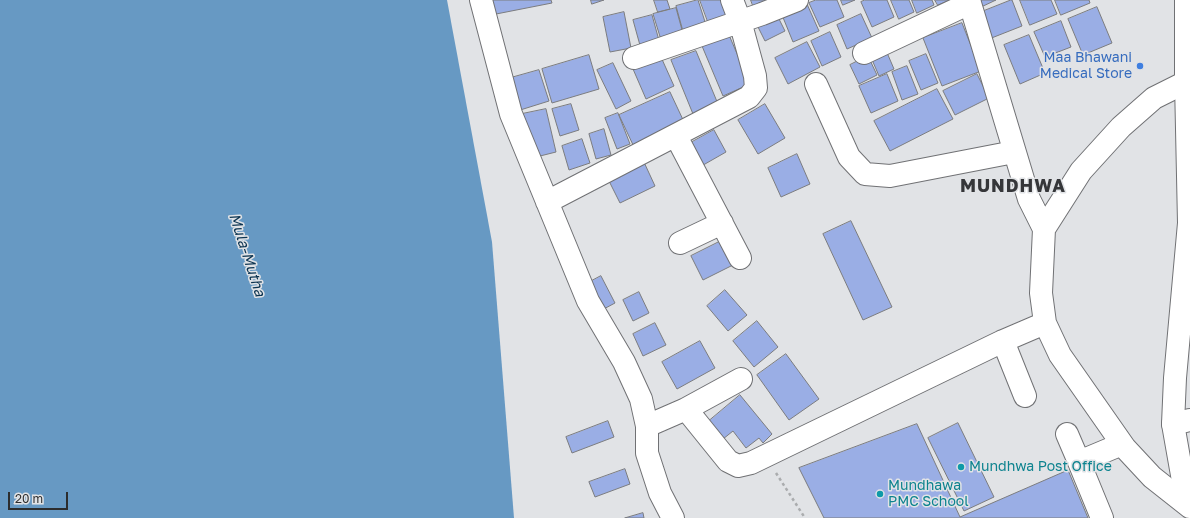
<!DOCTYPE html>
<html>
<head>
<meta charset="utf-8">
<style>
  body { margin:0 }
  #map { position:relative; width:1190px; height:518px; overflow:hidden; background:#e1e3e6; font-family:"Golos Text",sans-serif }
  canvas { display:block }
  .scale { position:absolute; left:8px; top:492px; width:60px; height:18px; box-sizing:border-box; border:2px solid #2c2d2e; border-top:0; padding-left:5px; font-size:12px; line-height:14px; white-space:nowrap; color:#2c2d2e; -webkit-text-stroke:3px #e1e3e6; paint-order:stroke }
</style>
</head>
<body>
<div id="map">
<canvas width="1190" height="518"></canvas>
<div class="scale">20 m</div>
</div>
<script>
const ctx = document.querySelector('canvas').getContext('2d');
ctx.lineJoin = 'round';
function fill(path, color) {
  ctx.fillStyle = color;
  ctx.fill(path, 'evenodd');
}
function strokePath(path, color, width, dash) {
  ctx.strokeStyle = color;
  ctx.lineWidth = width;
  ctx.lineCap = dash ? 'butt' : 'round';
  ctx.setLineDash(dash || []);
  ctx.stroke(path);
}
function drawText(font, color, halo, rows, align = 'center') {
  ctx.font = font + ' "Golos Text",sans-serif';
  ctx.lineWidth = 3;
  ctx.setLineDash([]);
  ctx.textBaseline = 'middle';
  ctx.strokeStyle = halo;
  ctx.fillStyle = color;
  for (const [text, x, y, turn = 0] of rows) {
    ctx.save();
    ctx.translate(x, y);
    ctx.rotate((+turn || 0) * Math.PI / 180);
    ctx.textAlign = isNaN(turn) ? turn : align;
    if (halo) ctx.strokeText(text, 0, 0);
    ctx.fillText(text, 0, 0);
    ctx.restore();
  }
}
fill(new Path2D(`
  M 0,0 L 447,0 L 492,242 L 514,518 L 0,518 Z`), '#6799c3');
const building = new Path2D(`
  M 483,0 L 551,0 L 552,3 L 486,16 Z
  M 591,0 L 604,0 L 592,4 Z
  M 654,0 L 667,0 L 670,9 L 658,12 Z
  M 698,0 L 707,28 L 684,35 L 676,6 Z
  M 700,0 L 729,0 L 736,17 L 710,27 Z
  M 751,0 L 780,0 L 755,11 Z
  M 816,0 L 837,0 L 844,17 L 820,27 L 809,3 Z
  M 841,0 L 855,0 L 843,5 Z
  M 865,0 L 887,0 L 894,17 L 872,27 L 861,2 Z
  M 891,0 L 909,0 L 914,12 L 899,19 Z
  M 912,0 L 932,0 L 934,5 L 917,13 Z
  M 935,0 L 950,0 L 938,5 Z
  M 975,0 L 996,0 L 979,8 Z
  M 1011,0 L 1012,0 L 1022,26 L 989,39 L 979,13 Z
  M 1020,0 L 1051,0 L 1057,14 L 1030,25 Z
  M 1055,0 L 1089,0 L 1090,3 L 1061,15 Z
  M 807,4 L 819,31 L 793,42 L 782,15 Z
  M 1097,7 L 1112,43 L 1083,55 L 1068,19 Z
  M 676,8 L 684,37 L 662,43 L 653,14 Z
  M 624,12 L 631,48 L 610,52 L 603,17 Z
  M 861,14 L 872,38 L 847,49 L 837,25 Z
  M 652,15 L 660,44 L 641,49 L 633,20 Z
  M 777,15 L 785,31 L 765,41 L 757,25 Z
  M 1061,21 L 1071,47 L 1045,57 L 1034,32 Z
  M 962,23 L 981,71 L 942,86 L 923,38 Z
  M 830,32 L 841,57 L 822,66 L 811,41 Z
  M 729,35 L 750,84 L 723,96 L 702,46 Z
  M 1029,35 L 1045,73 L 1020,84 L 1004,45 Z
  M 807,42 L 820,67 L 788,84 L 775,58 Z
  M 885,48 L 894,69 L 879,76 L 870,55 Z
  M 696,51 L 718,104 L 693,114 L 671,60 Z
  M 926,54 L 938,83 L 921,90 L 909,61 Z
  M 589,55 L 599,89 L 552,103 L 542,69 Z
  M 868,56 L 877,75 L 859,84 L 850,65 Z
  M 661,57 L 674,86 L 646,99 L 633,69 Z
  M 613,63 L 631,101 L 616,109 L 597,70 Z
  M 907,66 L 918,94 L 902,100 L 892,72 Z
  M 539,70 L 549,101 L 517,111 L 507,79 Z
  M 887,74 L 898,101 L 871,113 L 859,86 Z
  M 977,74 L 989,98 L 955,115 L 943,91 Z
  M 937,89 L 953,119 L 890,151 L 874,121 Z
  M 670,92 L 685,124 L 634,147 L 619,115 Z
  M 571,104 L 579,130 L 560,136 L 552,109 Z
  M 765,104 L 785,138 L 758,154 L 738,120 Z
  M 546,109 L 556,152 L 532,158 L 522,114 Z
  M 618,113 L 630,144 L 617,149 L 605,118 Z
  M 604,129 L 611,155 L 596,159 L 589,134 Z
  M 714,130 L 726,152 L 698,168 L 685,146 Z
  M 582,139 L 590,163 L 569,170 L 562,146 Z
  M 797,154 L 810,184 L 781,197 L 768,168 Z
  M 643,160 L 655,186 L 620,203 L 607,177 Z
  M 851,221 L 892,307 L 863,320 L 823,234 Z
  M 721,241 L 733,265 L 703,280 L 691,256 Z
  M 601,276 L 615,303 L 600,311 L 586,284 Z
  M 725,290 L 747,315 L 728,331 L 707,306 Z
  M 639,292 L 649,313 L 633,321 L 623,300 Z
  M 757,321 L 778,347 L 754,367 L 733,341 Z
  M 655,323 L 666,345 L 643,356 L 633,334 Z
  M 700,341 L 715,368 L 677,389 L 662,362 Z
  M 786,354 L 819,399 L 789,420 L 757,375 Z
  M 740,395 L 772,434 L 763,443 L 759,438 L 746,448 L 733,431 L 723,439 L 709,421 Z
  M 608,421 L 614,437 L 572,453 L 566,437 Z
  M 958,423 L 994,497 L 964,511 L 928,438 Z
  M 917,424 L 960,517 L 1068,470 L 1088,518 L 824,518 L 799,468 Z
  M 625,469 L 630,484 L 595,497 L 589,482 Z
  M 643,513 L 644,518 L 625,518 Z`);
fill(building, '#9aaee5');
strokePath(building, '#7b7c7f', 1);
const minor = new Path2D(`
  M 481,0 L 511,114 L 588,301 L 624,362 L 641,399 L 647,426 L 647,453 L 660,493 L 673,518
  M 969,0 L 1029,199 L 1044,229
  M 864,53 L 970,3
  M 634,58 L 762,14 L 797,0
  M 1190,81 L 1186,82 L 1154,98 L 1121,127 L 1081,171 L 1044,229 L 1041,293 L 1045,323 L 1060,355 L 1125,448 L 1152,477 L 1190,507
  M 816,84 L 849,157 L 865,174 L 890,176 L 1014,152
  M 676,136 L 740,258
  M 547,202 L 749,97 L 756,88 L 755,76 L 740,21 L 732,0
  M 680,243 L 722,223
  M 1003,341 L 1025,396
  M 741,379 L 686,409 L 728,461 L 738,466 L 751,463 L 1003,341 L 1045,323
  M 1173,424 L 1190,420
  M 647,426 L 686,409
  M 1067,434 L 1079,462
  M 1102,518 L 1079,462 L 1122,444`);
const major = new Path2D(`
  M 1186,0 L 1186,82 L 1189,223 L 1175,378 L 1173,424 L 1182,475 L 1190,501`);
strokePath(minor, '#707174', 24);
strokePath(major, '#707174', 24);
strokePath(new Path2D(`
  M 776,473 L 805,518`), '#aaacae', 2.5, [3, 3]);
strokePath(minor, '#fff', 22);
strokePath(major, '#fff', 22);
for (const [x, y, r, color] of [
  [1140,66,4,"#3f7fe0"],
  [961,467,4,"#0f9aa8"],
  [880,494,4,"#0f9aa8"]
]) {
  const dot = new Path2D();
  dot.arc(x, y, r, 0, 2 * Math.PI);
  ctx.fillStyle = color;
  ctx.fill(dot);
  strokePath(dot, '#e1e3e6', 1.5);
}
drawText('14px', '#366cbe', '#e1e3e6', [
  ["Maa Bhawani",1132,58],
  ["Medical Store",1132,74]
], 'right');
drawText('14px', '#0d838f', '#e1e3e6', [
  ["Mundhwa Post Office",969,467],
  ["Mundhawa",888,486],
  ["PMC School",888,502]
], 'left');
drawText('italic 15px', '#0c3451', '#e1e3e6', [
  ["Mula-Mutha",247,255,72]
]);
ctx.letterSpacing = '1px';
drawText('bold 18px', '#353639', '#e1e3e6', [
  ["MUNDHWA",1013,186]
]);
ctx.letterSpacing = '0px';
</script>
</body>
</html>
